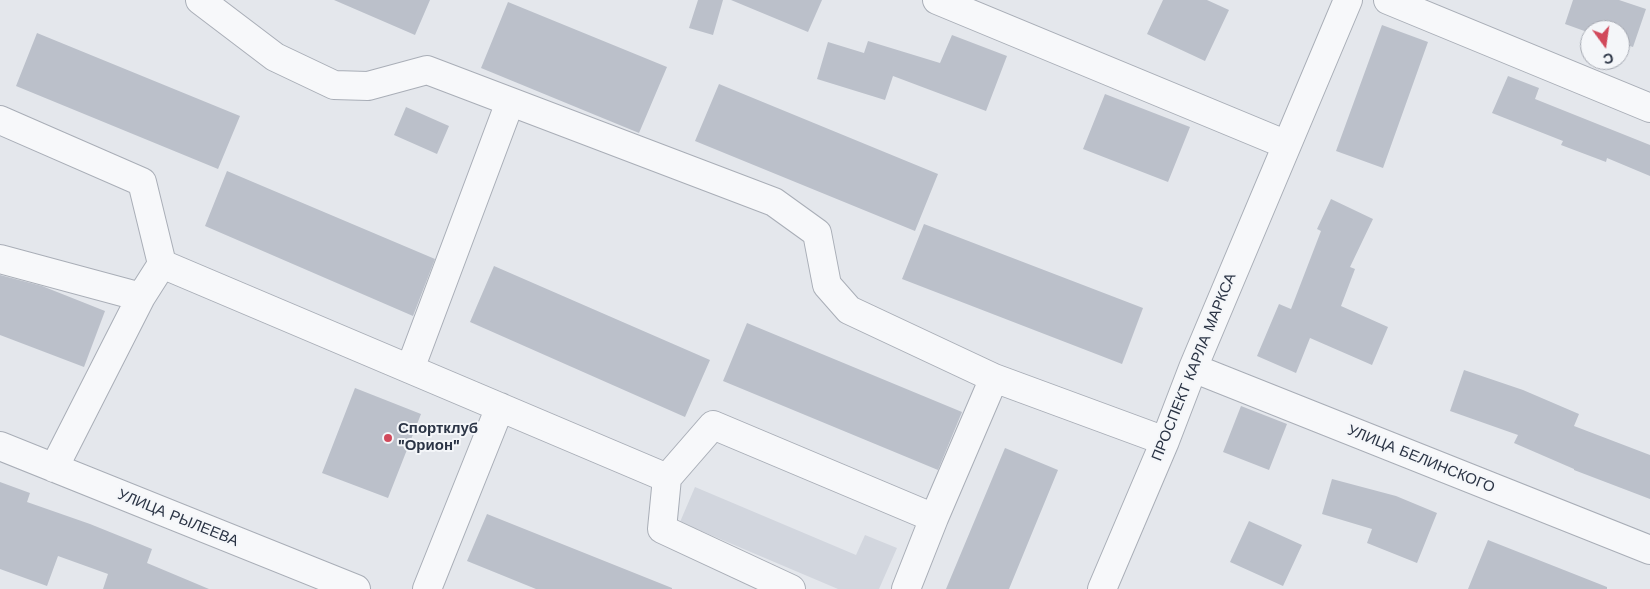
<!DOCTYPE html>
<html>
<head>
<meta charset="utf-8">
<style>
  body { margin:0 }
  #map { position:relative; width:1650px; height:589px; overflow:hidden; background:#e4e7ec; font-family:"Work Sans",sans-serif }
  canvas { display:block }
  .north { position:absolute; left:1580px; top:20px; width:50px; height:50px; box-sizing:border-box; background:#f4f6f9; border:1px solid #a4a8b1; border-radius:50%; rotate:166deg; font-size:14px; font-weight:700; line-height:20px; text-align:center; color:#2b3445 }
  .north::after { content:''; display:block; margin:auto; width:18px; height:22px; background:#d1495b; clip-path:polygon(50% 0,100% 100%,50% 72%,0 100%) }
</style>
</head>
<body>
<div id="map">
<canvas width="1650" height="589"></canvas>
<div class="north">С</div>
</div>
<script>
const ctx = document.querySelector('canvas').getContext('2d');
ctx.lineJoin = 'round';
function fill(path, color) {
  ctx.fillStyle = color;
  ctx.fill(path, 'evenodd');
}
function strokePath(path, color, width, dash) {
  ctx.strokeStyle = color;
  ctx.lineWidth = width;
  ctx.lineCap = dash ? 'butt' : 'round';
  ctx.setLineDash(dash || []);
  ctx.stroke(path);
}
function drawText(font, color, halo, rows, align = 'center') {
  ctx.font = font + ' "Work Sans",sans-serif';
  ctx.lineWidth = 4;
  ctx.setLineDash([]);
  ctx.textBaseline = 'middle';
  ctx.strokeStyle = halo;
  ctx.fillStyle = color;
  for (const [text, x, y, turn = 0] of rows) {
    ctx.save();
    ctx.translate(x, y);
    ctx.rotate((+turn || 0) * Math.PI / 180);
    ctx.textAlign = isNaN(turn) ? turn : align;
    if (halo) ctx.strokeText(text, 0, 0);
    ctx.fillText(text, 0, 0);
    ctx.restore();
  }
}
fill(new Path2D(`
  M 695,487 L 856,555 L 865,535 L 897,548 L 879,589 L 838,589 L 680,522 Z`), '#d2d6de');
fill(new Path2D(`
  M 334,0 L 430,0 L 415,35 Z
  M 698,0 L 723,0 L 713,35 L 689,28 Z
  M 731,0 L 822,0 L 808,32 Z
  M 1163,0 L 1207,0 L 1229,10 L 1205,61 L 1147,34 Z
  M 1573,0 L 1619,0 L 1646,9 L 1633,47 L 1620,43 L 1620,30 L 1590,30 L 1590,33 L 1565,24 Z
  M 508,2 L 667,67 L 639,133 L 481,68 Z
  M 1382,25 L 1428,42 L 1383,168 L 1336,151 Z
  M 37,33 L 240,116 L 218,169 L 16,86 Z
  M 952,35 L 1007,56 L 986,111 L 893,76 L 885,100 L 817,79 L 828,42 L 864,53 L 868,41 L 940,63 Z
  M 1508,76 L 1539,88 L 1535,99 L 1650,145 L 1650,176 L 1607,158 L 1606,162 L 1561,145 L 1563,141 L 1492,113 Z
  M 719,84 L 938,174 L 915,231 L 695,141 Z
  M 1105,94 L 1190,127 L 1168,182 L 1083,149 Z
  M 406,107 L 449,126 L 437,154 L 394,135 Z
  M 227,171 L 435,259 L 413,316 L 205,226 Z
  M 1331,199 L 1373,219 L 1350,267 L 1355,269 L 1341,306 L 1388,327 L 1372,365 L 1310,338 L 1296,373 L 1257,356 L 1279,304 L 1291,309 L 1321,231 L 1317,229 Z
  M 924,224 L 1143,308 L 1122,364 L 902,279 Z
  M 494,266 L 710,360 L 685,417 L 470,322 Z
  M 0,275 L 42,286 L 105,311 L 84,367 L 0,335 Z
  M 747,323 L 962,412 L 938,470 L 723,381 Z
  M 1464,370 L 1523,390 L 1579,414 L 1574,426 L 1650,455 L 1650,499 L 1574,470 L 1574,469 L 1514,443 L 1518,435 L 1450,411 Z
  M 355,388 L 421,414 L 388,498 L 322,473 Z
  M 1241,406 L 1287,424 L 1269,470 L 1223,452 Z
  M 1005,448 L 1058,470 L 1009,589 L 946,589 Z
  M 1332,479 L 1396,496 L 1437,513 L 1417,563 L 1367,543 L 1372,529 L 1322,514 Z
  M 0,482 L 30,493 L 27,502 L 90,524 L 152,549 L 147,563 L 209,589 L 103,589 L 108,574 L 58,556 L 47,586 L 0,569 Z
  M 487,514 L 672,588 L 672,589 L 536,589 L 467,561 Z
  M 1249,521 L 1302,545 L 1283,586 L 1230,562 Z
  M 1488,540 L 1607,587 L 1607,589 L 1468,589 Z`), '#bbc0ca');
const minor = new Path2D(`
  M 200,0 L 275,57 L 334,85 L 368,86 L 427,70 L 774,202 L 817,233 L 827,285 L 849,310 L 994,378 L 1165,441
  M 937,0 L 1287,145
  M 1388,0 L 1650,108
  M 0,120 L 142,182 L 162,264 L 141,297 L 0,259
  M 162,264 L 667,478 L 713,425 L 934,518
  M 1193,368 L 1650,550
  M 410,369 L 510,102
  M 0,446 L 356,589
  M 54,468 L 141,297
  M 667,478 L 662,529 L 791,589
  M 427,589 L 500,407
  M 906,589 L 934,518 L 994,378
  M 1102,589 L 1165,441 L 1193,368 L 1348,0`);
strokePath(minor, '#a9aeb7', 30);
strokePath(minor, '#f7f8fa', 28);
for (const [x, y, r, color] of [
  [388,438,5,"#d1495b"]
]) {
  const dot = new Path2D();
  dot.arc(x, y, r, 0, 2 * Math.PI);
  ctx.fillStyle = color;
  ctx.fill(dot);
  strokePath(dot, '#f4f6f9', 2);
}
drawText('15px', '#2b3445', '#f4f6f9', [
  ["ПРОСПЕКТ КАРЛА МАРКСА",1194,367,-68],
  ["УЛИЦА БЕЛИНСКОГО",1421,459,22],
  ["УЛИЦА РЫЛЕЕВА",178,518,22]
]);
drawText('bold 15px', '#2b3445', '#f4f6f9', [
  ["Спортклуб",398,429],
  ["\"Орион\"",398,446]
], 'left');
</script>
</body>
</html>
